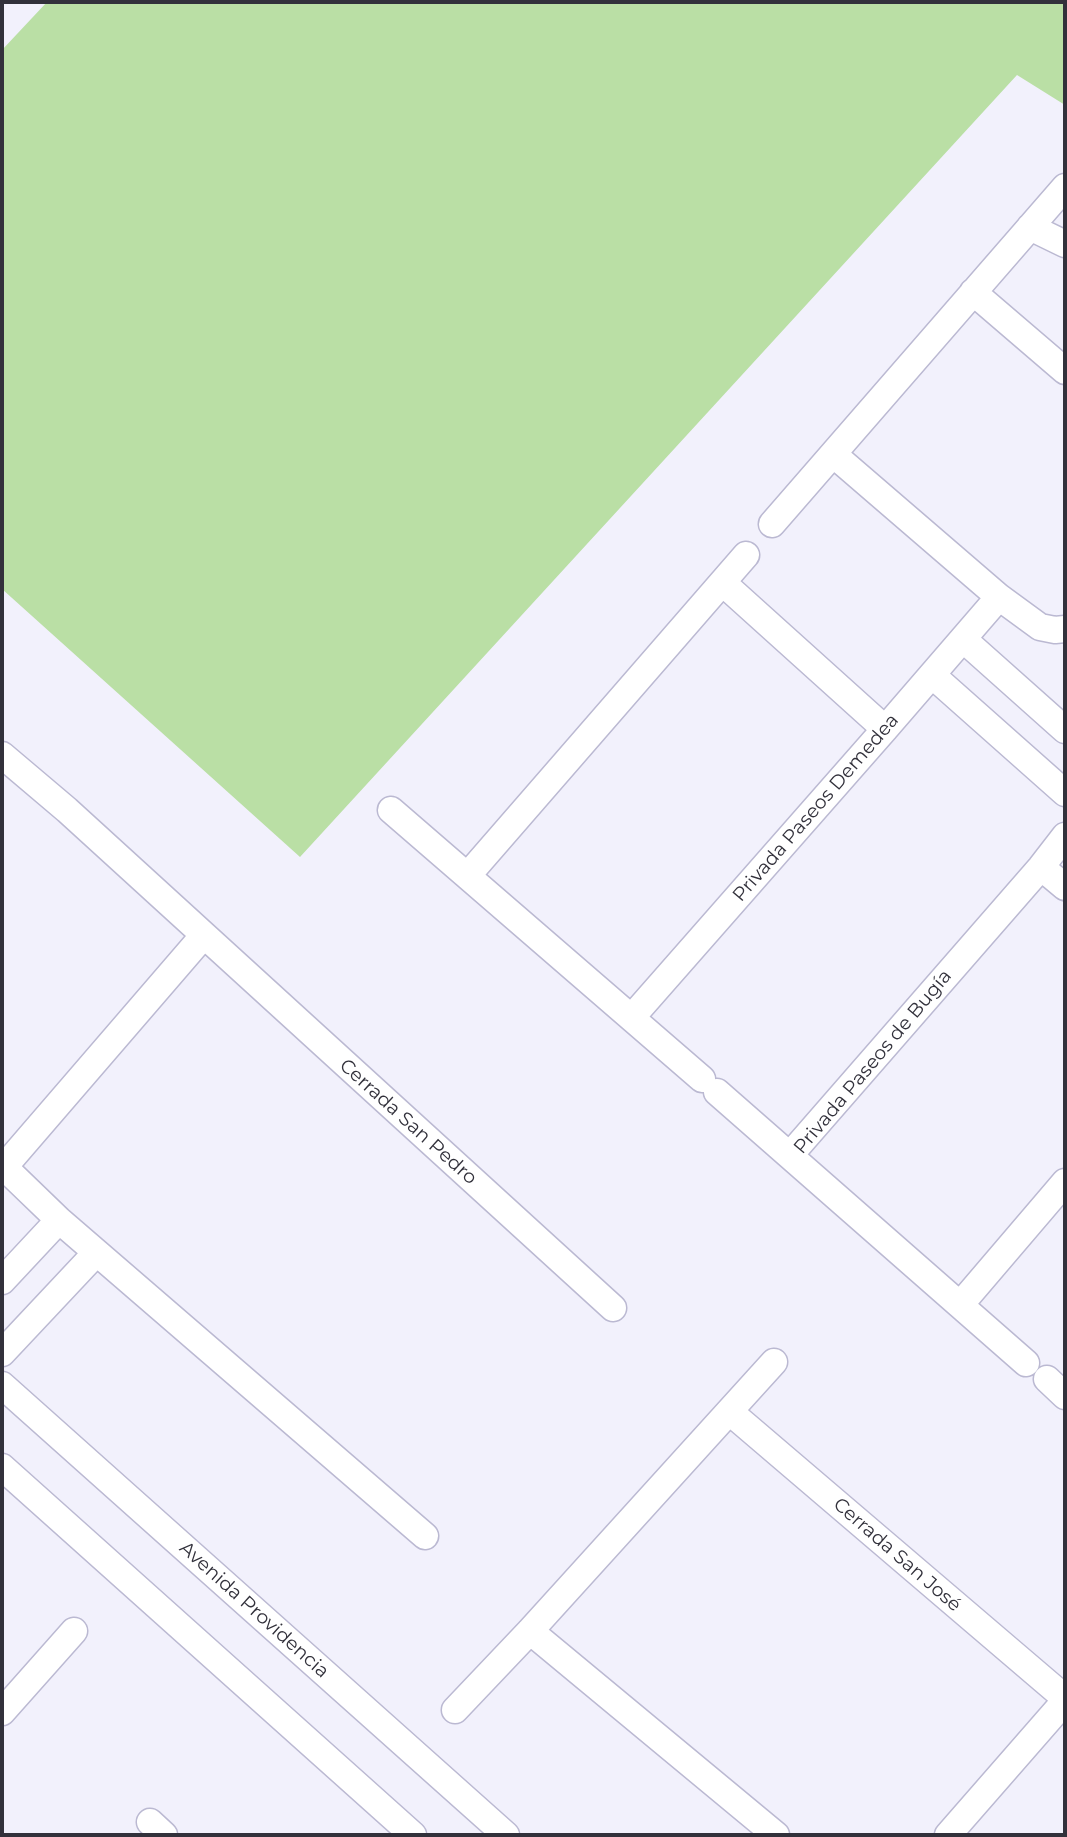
<!DOCTYPE html>
<html>
<head>
<meta charset="utf-8">
<style>
  body { margin:0 }
  #map { position:relative; width:1067px; height:1837px; overflow:hidden; background:#f2f1fc; font-family:Montserrat,sans-serif }
  canvas { display:block }
  .frame { position:absolute; inset:0; border:4px solid #32313b; pointer-events:none }
</style>
</head>
<body>
<div id="map">
<canvas width="1067" height="1837"></canvas>
<div class="frame"></div>
</div>
<script>
const ctx = document.querySelector('canvas').getContext('2d');
ctx.lineJoin = 'round';
function fill(path, color) {
  ctx.fillStyle = color;
  ctx.fill(path, 'evenodd');
}
function strokePath(path, color, width, dash) {
  ctx.strokeStyle = color;
  ctx.lineWidth = width;
  ctx.lineCap = dash ? 'butt' : 'round';
  ctx.setLineDash(dash || []);
  ctx.stroke(path);
}
function drawText(font, color, halo, rows, align = 'center') {
  ctx.font = font + ' Montserrat,sans-serif';
  ctx.lineWidth = 5;
  ctx.setLineDash([]);
  ctx.textBaseline = 'middle';
  ctx.strokeStyle = halo;
  ctx.fillStyle = color;
  for (const [text, x, y, turn = 0] of rows) {
    ctx.save();
    ctx.translate(x, y);
    ctx.rotate((+turn || 0) * Math.PI / 180);
    ctx.textAlign = isNaN(turn) ? turn : align;
    if (halo) ctx.strokeText(text, 0, 0);
    ctx.fillText(text, 0, 0);
    ctx.restore();
  }
}
fill(new Path2D(`
  M 47,2 L 1065,2 L 1065,105 L 1017,75 L 300,857 L 2,589 L 2,50 Z`), '#badfa5');
const street = new Path2D(`
  M 1030,227 L 1065,244
  M 973,292 L 1065,371
  M 833,454 L 999,597 L 1040,627 L 1055,630 L 1065,629
  M 772,524 L 1065,187
  M 723,583 L 885,729
  M 963,639 L 1065,730
  M 932,675 L 1065,793
  M 2,755 L 67,810 L 613,1308
  M 391,810 L 702,1079
  M 1041,867 L 1065,887
  M 468,875 L 746,555
  M 632,1017 L 885,729 L 999,597
  M 717,1092 L 1026,1363
  M 790,1155 L 1041,867 L 1065,836
  M 2,1165 L 59,1220 L 425,1536
  M 4,1167 L 204,935
  M 2,1281 L 59,1220
  M 960,1305 L 1065,1182
  M 2,1353 L 96,1253
  M 1047,1379 L 1065,1396
  M 2,1385 L 506,1835
  M 730,1412 L 1065,1698
  M 2,1467 L 413,1835
  M 530,1631 L 776,1835
  M 455,1710 L 530,1631 L 774,1362
  M 2,1712 L 74,1631
  M 150,1822 L 164,1835
  M 948,1835 L 1065,1701`);
strokePath(street, '#bbb9d2', 29);
strokePath(street, '#fff', 26);
drawText('19px', '#32313b', '#fff', [
  ["Privada Paseos Demedea",816,808,-49],
  ["Privada Paseos de Bugía",873,1062,-50],
  ["Cerrada San Pedro",408,1122,42],
  ["Cerrada San José",897,1555,41],
  ["Avenida Providencia",254,1610,42]
]);
</script>
</body>
</html>
